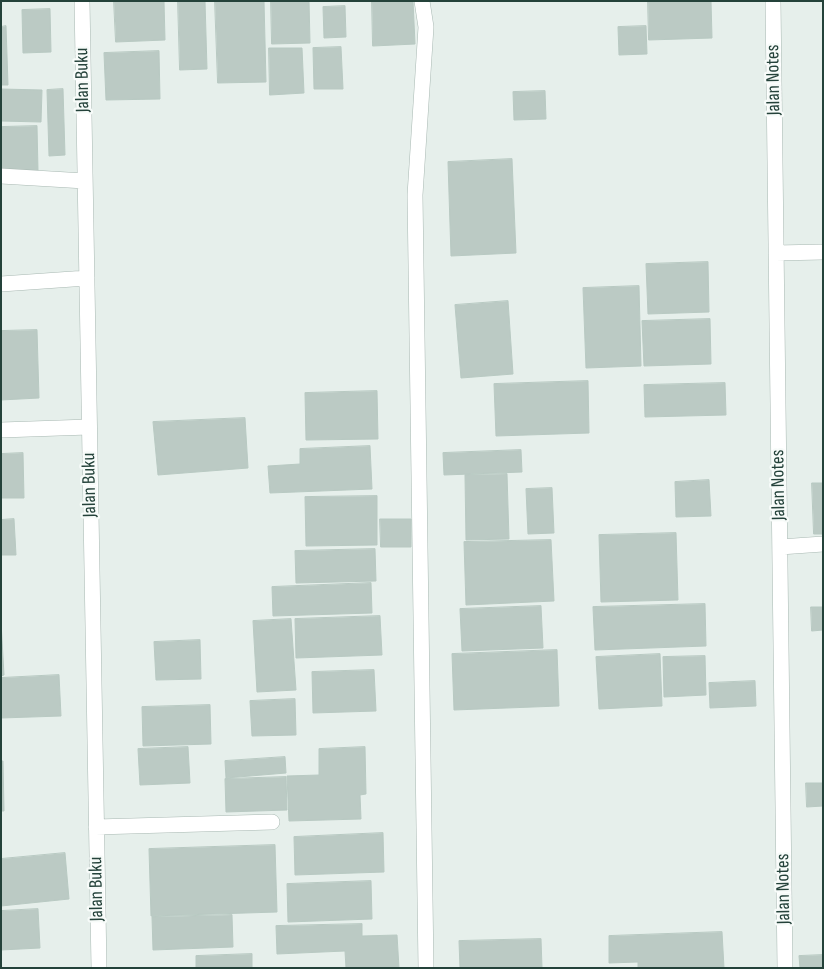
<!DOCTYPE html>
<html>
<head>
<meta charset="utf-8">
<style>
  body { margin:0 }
  #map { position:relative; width:824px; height:969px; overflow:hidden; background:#e6efeb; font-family:"Sofia Sans Condensed",sans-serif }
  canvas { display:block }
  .frame { position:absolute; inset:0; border:2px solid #24423a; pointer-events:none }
</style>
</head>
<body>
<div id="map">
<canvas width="824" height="969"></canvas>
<div class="frame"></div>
</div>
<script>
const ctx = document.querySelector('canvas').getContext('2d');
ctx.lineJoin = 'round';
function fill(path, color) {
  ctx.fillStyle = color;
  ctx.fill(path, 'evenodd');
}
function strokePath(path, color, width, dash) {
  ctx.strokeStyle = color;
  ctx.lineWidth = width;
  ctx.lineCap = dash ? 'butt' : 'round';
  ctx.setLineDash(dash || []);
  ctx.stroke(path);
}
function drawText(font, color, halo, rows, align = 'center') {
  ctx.font = font + ' "Sofia Sans Condensed",sans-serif';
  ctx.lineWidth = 4.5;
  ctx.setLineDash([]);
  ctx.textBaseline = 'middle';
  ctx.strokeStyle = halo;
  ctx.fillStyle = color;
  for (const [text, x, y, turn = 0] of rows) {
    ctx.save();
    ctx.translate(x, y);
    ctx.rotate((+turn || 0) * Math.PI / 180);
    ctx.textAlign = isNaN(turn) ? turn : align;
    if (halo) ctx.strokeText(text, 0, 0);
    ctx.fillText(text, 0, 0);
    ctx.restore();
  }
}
const building = new Path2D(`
  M 114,1 L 164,1 L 165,40 L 116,42 Z
  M 178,1 L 205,1 L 207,69 L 180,70 Z
  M 215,1 L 264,1 L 266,82 L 218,83 Z
  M 271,1 L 309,1 L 310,43 L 272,44 Z
  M 372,1 L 413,1 L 415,44 L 373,46 Z
  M 648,1 L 711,1 L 712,38 L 649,40 Z
  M 345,6 L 346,37 L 324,38 L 323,7 Z
  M 50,9 L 51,52 L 23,53 L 22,10 Z
  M 6,26 L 8,85 L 1,85 L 1,27 Z
  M 646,26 L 647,54 L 619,55 L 618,27 Z
  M 341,47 L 343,89 L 314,89 L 313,48 Z
  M 269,48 L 302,48 L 304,93 L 270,95 Z
  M 159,51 L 160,99 L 106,100 L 104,53 Z
  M 1,89 L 42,90 L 41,122 L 1,121 Z
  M 63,89 L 65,155 L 49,156 L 47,90 Z
  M 545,91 L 546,119 L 514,120 L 513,92 Z
  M 37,126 L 38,171 L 1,172 L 1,127 Z
  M 512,159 L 516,253 L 451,256 L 448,162 Z
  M 708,262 L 709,312 L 648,314 L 646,264 Z
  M 639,286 L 641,366 L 586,368 L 583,288 Z
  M 508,301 L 513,374 L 461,378 L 455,305 Z
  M 710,319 L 711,364 L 644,366 L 642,321 Z
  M 37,330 L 39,398 L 1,400 L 1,331 Z
  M 588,381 L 589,433 L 496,436 L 494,384 Z
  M 725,383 L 726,415 L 645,417 L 644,385 Z
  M 377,391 L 378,439 L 306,440 L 305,393 Z
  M 245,418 L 248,468 L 158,475 L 153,422 Z
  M 370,446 L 372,489 L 270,493 L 268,466 L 300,464 L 300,449 Z
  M 521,450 L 522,472 L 444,475 L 443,453 Z
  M 23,453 L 24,498 L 1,498 L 1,454 Z
  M 507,474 L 509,539 L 466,540 L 465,475 Z
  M 709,480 L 711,516 L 676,517 L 675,482 Z
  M 812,483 L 823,483 L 823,534 L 814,534 Z
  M 552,488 L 554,533 L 528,534 L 526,489 Z
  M 377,496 L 377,545 L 306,546 L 305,497 Z
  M 14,519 L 16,555 L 1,555 L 1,520 Z
  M 380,519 L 411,519 L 411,547 L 381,547 Z
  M 676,533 L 678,600 L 601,602 L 599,535 Z
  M 551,540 L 554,601 L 466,605 L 464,542 Z
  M 375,549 L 376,581 L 296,583 L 295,551 Z
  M 371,583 L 372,613 L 273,616 L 272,587 Z
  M 705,604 L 706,646 L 595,650 L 593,607 Z
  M 541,606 L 543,648 L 462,651 L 460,609 Z
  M 811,607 L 823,607 L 823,630 L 812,631 Z
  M 380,616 L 382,655 L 296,658 L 295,619 Z
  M 291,619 L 296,690 L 257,692 L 253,621 Z
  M 1,622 L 4,675 L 1,676 Z
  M 200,640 L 201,679 L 156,680 L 154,642 Z
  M 557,650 L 559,706 L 454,710 L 452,654 Z
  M 660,654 L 662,706 L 599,709 L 596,657 Z
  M 705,656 L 706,695 L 664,697 L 663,657 Z
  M 374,670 L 376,711 L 313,713 L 312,672 Z
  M 59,675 L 61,716 L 1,718 L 1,678 Z
  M 755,681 L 756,706 L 710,708 L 709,683 Z
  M 295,699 L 296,735 L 252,736 L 250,701 Z
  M 210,705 L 211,744 L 143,746 L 142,707 Z
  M 188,747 L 190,783 L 140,785 L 138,749 Z
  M 365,747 L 366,794 L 360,795 L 361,819 L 289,821 L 287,776 L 319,775 L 319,749 Z
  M 285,757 L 286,773 L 226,778 L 225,761 Z
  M 1,761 L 3,761 L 4,811 L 1,811 Z
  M 286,777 L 287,810 L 226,812 L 225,779 Z
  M 806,783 L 823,783 L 823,806 L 807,807 Z
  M 383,833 L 384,872 L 295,875 L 294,837 Z
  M 275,845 L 277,912 L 151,916 L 149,849 Z
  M 65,853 L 69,899 L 1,906 L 1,859 Z
  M 371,881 L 372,919 L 288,922 L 287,884 Z
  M 38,909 L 40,948 L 1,950 L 1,911 Z
  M 232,915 L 233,947 L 153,950 L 152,917 Z
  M 362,924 L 362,936 L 397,935 L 399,968 L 346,968 L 345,951 L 277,954 L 276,926 Z
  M 722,932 L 724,968 L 638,968 L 638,962 L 609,963 L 609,936 Z
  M 541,939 L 542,968 L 460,968 L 459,941 Z
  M 252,954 L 252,968 L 196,968 L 196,956 Z
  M 823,955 L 823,968 L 800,968 L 799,956 Z`);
fill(building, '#bbcac4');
strokePath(building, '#b8c9c2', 1);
const lane = new Path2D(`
  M 1,430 L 89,427`);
const street = new Path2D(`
  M 82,1 L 99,968
  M 422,1 L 426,27 L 415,195 L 426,968
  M 773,1 L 785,968
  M 1,176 L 85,181
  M 776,253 L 823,252
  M 1,284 L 87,278
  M 780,547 L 823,544
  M 96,827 L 272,822`);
strokePath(lane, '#a8b8b2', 16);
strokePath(street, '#a8b8b2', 16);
strokePath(lane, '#fff', 15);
strokePath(street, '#fff', 15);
drawText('19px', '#24423a', '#f7fbf9', [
  ["Jalan Buku",83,80,-91],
  ["Jalan Notes",774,80,-91],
  ["Jalan Buku",90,485,-91],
  ["Jalan Notes",779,485,-91],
  ["Jalan Buku",97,889,-91],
  ["Jalan Notes",784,889,-91]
]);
</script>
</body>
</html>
